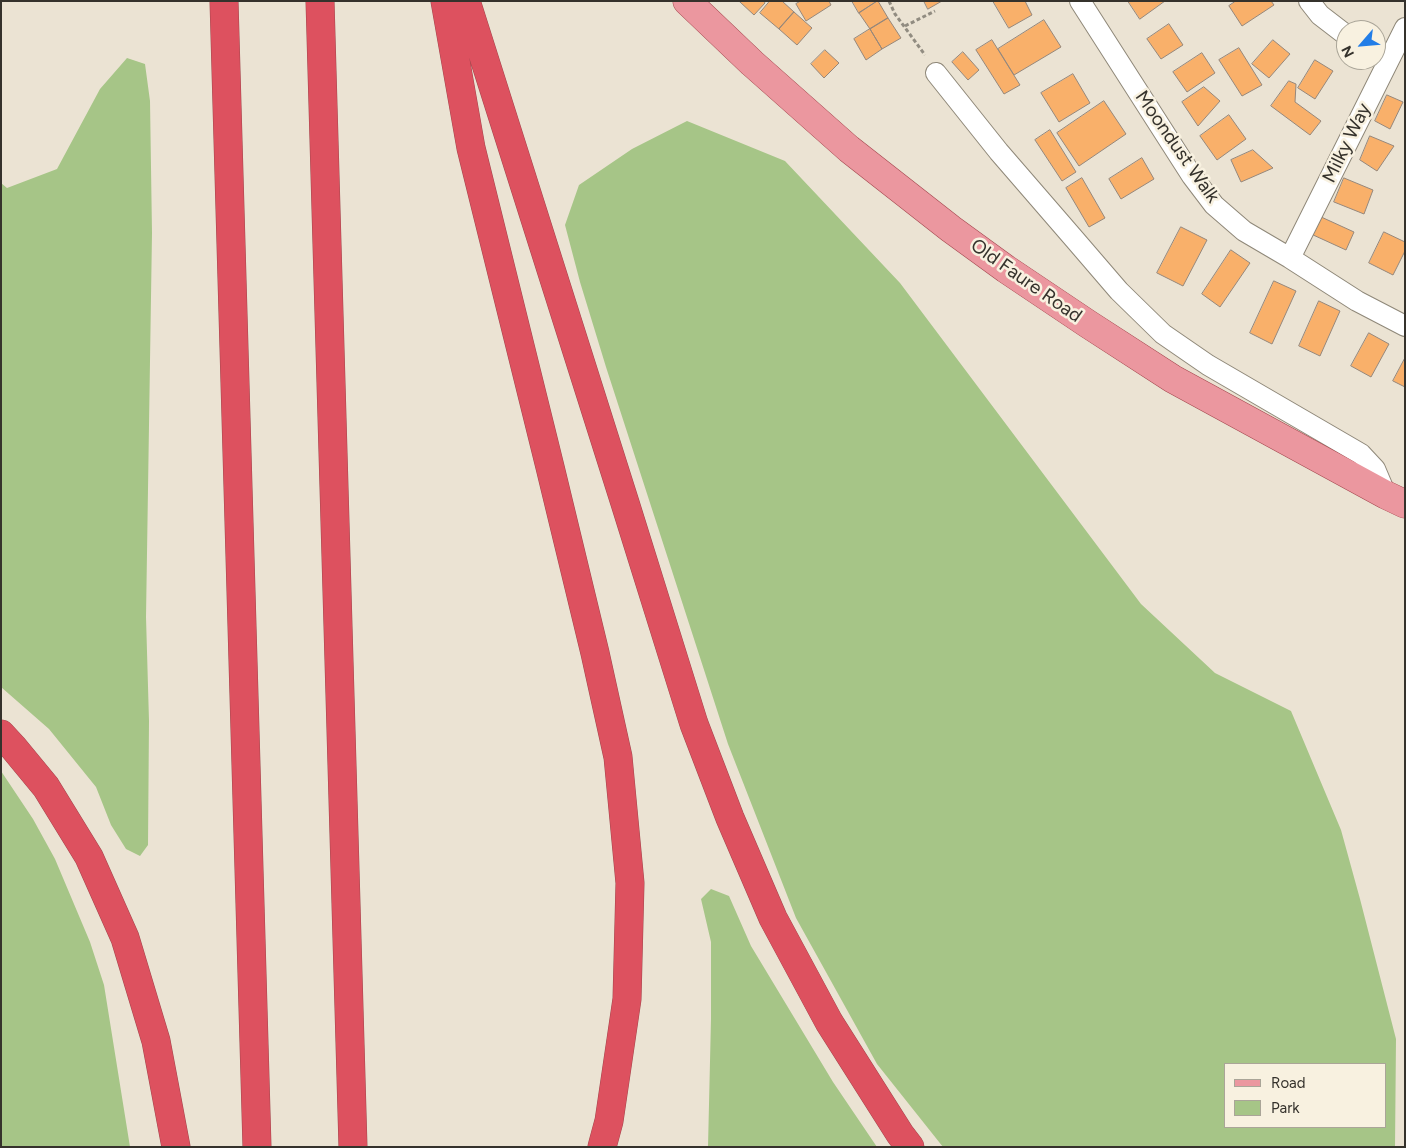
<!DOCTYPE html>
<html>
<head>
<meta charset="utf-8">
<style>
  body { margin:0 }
  #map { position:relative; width:1406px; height:1148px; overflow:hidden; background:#ebe3d3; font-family:Figtree,sans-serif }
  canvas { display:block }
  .frame { position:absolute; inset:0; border:2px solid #35322c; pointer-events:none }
  .legend { position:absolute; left:1224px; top:1063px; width:162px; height:65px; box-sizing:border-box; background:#f8f1e0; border:1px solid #aaa598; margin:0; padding:6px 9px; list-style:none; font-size:15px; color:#35322c }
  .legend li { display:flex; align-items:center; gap:10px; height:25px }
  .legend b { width:25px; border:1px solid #aaa598 }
  .north { position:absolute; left:1336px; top:20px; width:50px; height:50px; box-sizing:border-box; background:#f8f1e0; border:1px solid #aaa598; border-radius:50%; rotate:243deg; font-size:14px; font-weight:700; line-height:20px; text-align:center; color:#35322c }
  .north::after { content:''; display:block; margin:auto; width:18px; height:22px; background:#227de7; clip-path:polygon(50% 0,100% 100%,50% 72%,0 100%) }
</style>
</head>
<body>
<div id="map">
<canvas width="1406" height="1148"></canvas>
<div class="frame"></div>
<ul class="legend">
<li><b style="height:6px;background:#eb979f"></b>Road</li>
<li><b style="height:14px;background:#a6c587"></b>Park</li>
</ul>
<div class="north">N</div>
</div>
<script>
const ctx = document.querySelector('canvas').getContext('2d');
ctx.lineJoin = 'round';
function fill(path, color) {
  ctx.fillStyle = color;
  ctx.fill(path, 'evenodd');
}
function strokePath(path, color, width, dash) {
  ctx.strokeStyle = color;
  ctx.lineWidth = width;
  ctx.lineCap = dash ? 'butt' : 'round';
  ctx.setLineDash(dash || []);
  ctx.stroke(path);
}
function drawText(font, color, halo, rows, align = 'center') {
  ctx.font = font + ' Figtree,sans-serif';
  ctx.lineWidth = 5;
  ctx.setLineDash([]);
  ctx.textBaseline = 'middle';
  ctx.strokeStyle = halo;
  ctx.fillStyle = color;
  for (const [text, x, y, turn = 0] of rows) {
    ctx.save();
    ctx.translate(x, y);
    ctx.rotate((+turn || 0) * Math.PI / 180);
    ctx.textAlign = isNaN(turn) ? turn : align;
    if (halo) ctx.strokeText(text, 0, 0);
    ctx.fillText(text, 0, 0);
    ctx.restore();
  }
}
fill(new Path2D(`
  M 127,58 L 145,64 L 150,101 L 152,233 L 146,617 L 149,721 L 148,845 L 140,856 L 126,849 L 111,825 L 96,787 L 49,729 L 1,687 L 1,183 L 7,188 L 57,169 L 100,89 Z
  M 687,121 L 785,161 L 900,283 L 1141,604 L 1215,673 L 1291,711 L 1341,830 L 1360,899 L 1396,1039 L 1395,1147 L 943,1147 L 877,1064 L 796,918 L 728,744 L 606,367 L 580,282 L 565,225 L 579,185 L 632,149 ZM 1225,1064 L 1385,1064 L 1385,1127 L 1225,1127 Z
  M 1,771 L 33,819 L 55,859 L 90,942 L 104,985 L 130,1147 L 1,1147 Z
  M 711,889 L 729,896 L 751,946 L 833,1082 L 877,1147 L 708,1147 L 711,1019 L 711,942 L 701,899 Z`), '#a6c587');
const building = new Path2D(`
  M 741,1 L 764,1 L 765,3 L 754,15 L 740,2 Z
  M 770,1 L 782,1 L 794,12 L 779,29 L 760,13 Z
  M 801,1 L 829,1 L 831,5 L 806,21 L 796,4 Z
  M 852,1 L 877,1 L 859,13 Z
  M 878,1 L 888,18 L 870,29 L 859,13 Z
  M 924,1 L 942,1 L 928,9 Z
  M 993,1 L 1025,1 L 1032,15 L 1009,28 Z
  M 1128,1 L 1165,1 L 1140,19 Z
  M 1236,1 L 1271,1 L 1274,5 L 1242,26 L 1229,6 Z
  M 794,12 L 812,28 L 797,45 L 779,29 Z
  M 888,18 L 901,38 L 882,49 L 870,29 Z
  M 1044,20 L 1061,47 L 1014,75 L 998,49 Z
  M 1169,24 L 1183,45 L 1161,59 L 1147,39 Z
  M 870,29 L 882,49 L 866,60 L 854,39 Z
  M 992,40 L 1020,85 L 1004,94 L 976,50 Z
  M 1273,40 L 1290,54 L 1269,78 L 1252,64 Z
  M 1239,48 L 1262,85 L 1242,96 L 1219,60 Z
  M 825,50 L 839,63 L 824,78 L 811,64 Z
  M 963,52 L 979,70 L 968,80 L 952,62 Z
  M 1202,53 L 1215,73 L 1187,92 L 1173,72 Z
  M 1315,60 L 1333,71 L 1315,99 L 1298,88 Z
  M 1073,74 L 1090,103 L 1059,122 L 1041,93 Z
  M 1289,81 L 1296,84 L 1295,102 L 1321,121 L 1310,135 L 1271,106 Z
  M 1204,87 L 1220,101 L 1198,126 L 1182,102 Z
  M 1387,95 L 1403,102 L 1390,129 L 1375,121 Z
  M 1104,101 L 1126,134 L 1079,166 L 1057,133 Z
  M 1229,115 L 1246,139 L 1217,160 L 1200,136 Z
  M 1050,130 L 1076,172 L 1062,181 L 1035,140 Z
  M 1370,136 L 1394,146 L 1377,171 L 1360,160 Z
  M 1253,150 L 1273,168 L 1241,182 L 1231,160 Z
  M 1142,158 L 1154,179 L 1121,199 L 1109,179 Z
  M 1082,178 L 1105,218 L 1089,227 L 1066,188 Z
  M 1344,178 L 1373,190 L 1364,214 L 1334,202 Z
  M 1319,216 L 1354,232 L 1346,250 L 1311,234 Z
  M 1181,227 L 1207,240 L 1183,286 L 1157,273 Z
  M 1384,232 L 1405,242 L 1405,251 L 1393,275 L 1369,263 Z
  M 1231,250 L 1250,263 L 1220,307 L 1202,294 Z
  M 1274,281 L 1296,291 L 1272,344 L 1250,333 Z
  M 1319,301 L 1340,311 L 1320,356 L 1299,346 Z
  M 1369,333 L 1389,344 L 1371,377 L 1351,366 Z
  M 1405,358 L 1405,387 L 1393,381 Z`);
fill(building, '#f9b06a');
strokePath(building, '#95877b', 1);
const street = new Path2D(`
  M 1080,1 L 1192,176 L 1214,205 L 1244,231 L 1290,258 L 1357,301 L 1405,326
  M 1309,1 L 1320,15 L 1346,35
  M 936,73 L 999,152 L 1076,241 L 1119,291 L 1163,334 L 1208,365 L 1361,454 L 1375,469 L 1386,495
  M 1290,258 L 1405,28`);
const primary = new Path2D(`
  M 687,1 L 752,63 L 849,149 L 951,229 L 1006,269 L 1088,324 L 1173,379 L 1386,495 L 1405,504`);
const highway = new Path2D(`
  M 224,1 L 257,1147
  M 320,1 L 353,1147
  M 445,1 L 471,148 L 550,467 L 595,653 L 618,757 L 630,883 L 627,999 L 609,1121 L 602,1147
  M 466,1 L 625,503 L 694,724 L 730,818 L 773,918 L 829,1022 L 900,1134 L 910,1147
  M 1,734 L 13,747 L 46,787 L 89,857 L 125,938 L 156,1041 L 176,1147`);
strokePath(street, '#8f8879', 22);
strokePath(primary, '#a2464d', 29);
strokePath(highway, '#a2464d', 29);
strokePath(new Path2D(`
  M 889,1 L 895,14 L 925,55
  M 905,26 L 935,11`), '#918c81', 3, [4, 2.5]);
strokePath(street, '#fff', 20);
strokePath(primary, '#eb979f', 28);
strokePath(highway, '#dd515f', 28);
drawText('19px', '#35322c', '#f8f1e0', [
  ["Milky Way",1347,143,-64],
  ["Moondust Walk",1177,147,55],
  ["Old Faure Road",1026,281,35]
]);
</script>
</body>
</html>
